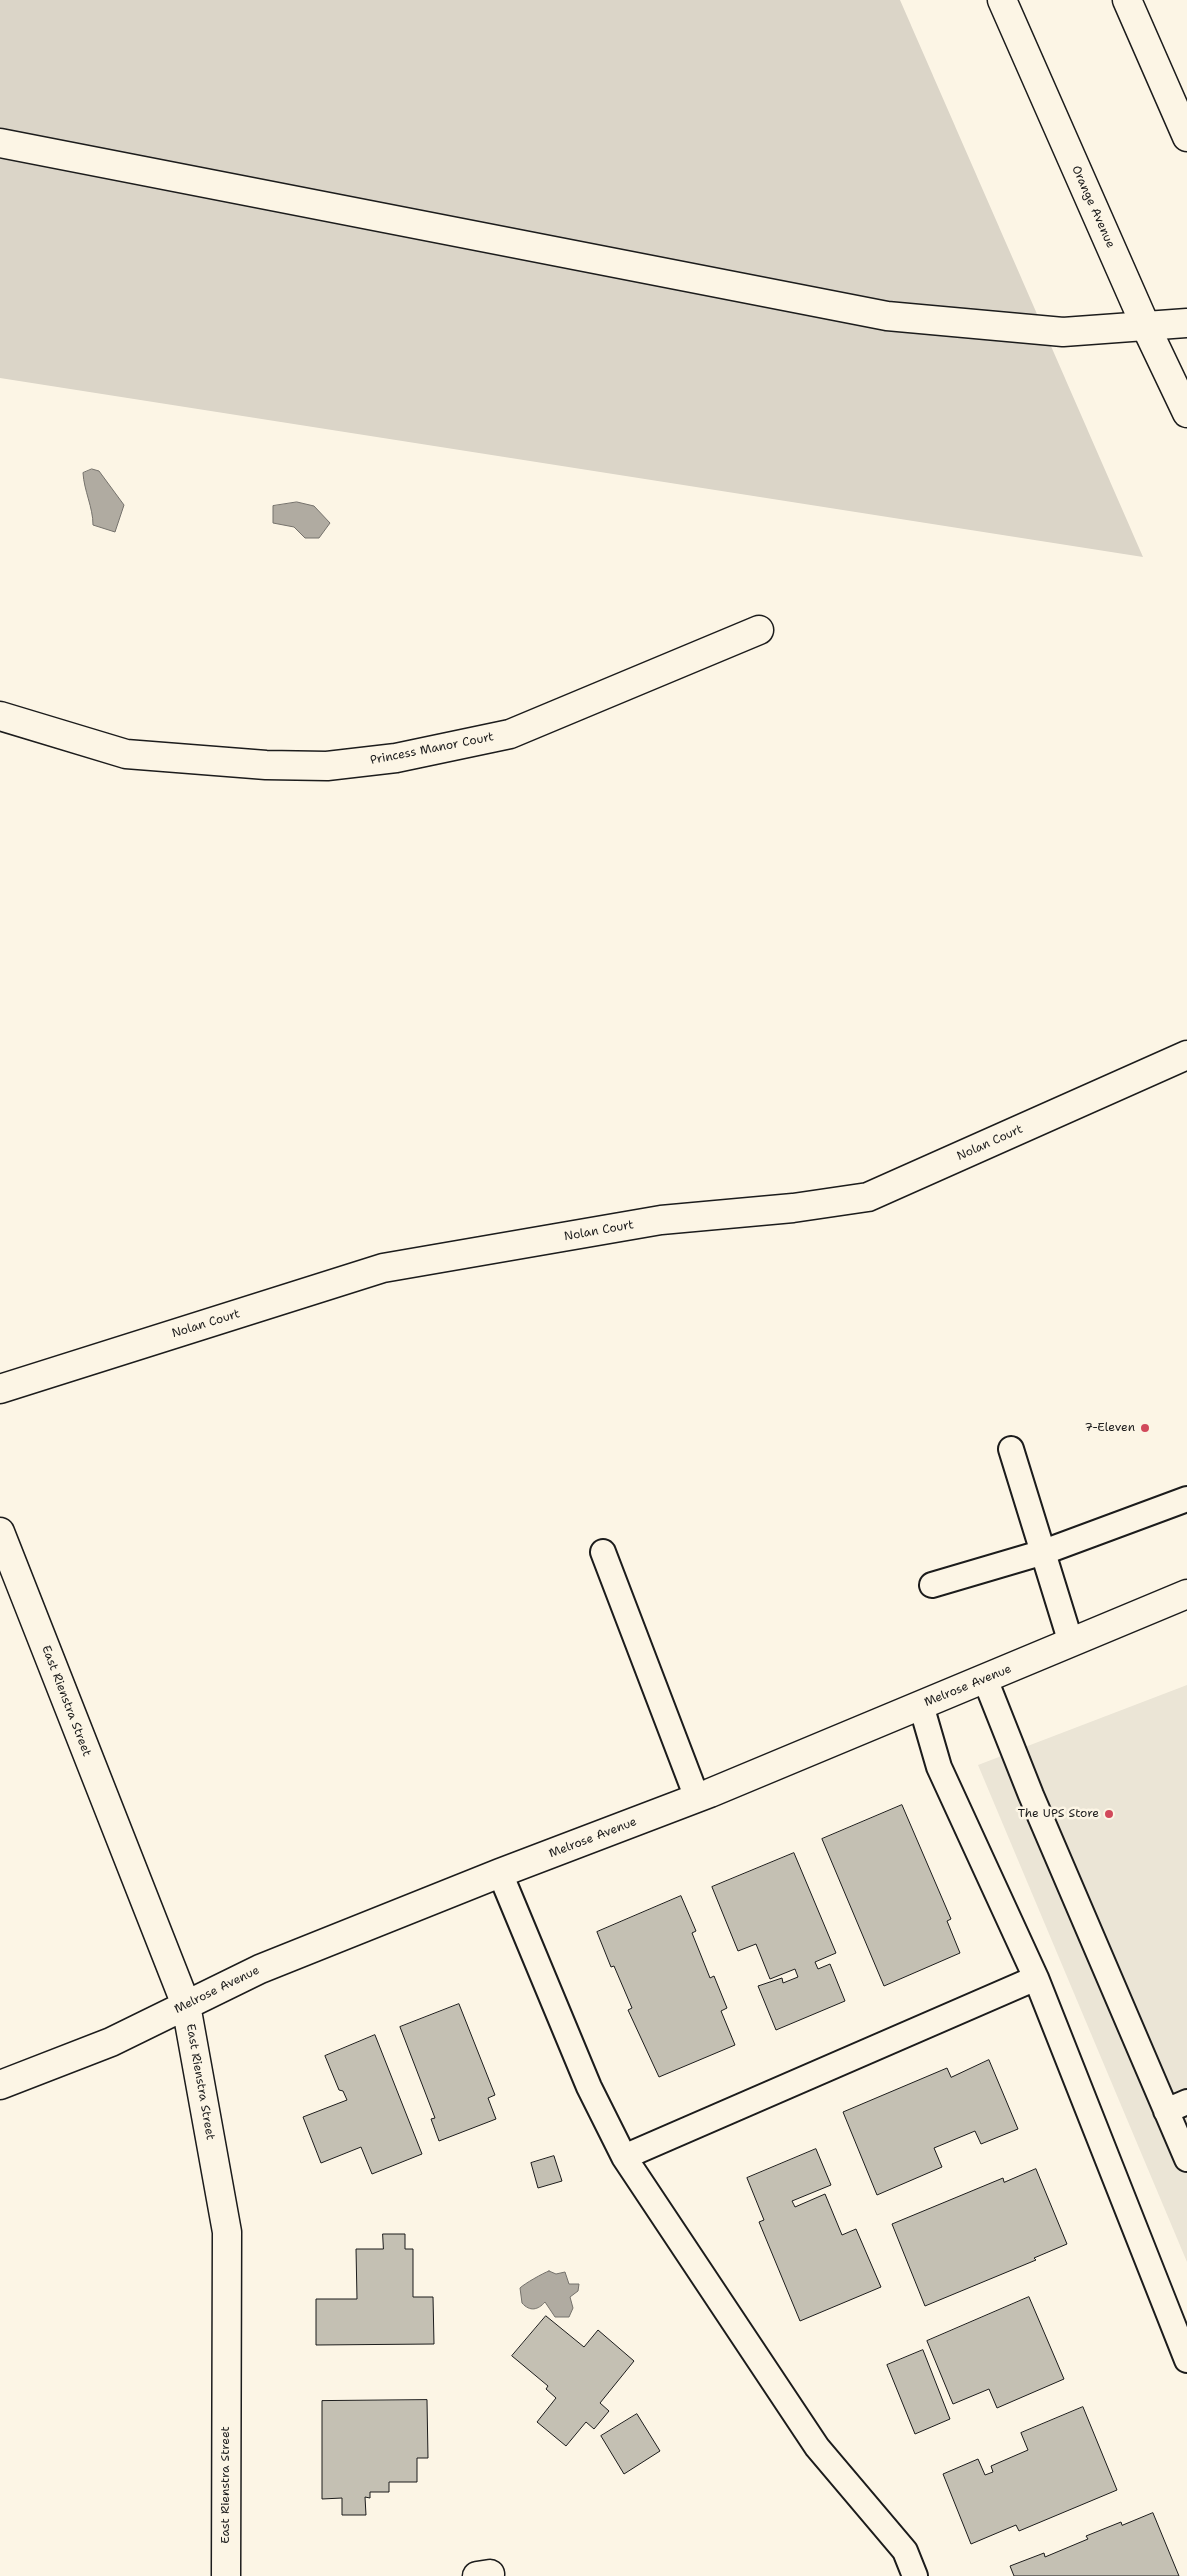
<!DOCTYPE html>
<html>
<head>
<meta charset="utf-8">
<style>
  body { margin:0 }
  canvas { display:block; background:#fcf5e5 }
</style>
</head>
<body>
<canvas width="1187" height="2576"></canvas>
<script>
const ctx = document.querySelector('canvas').getContext('2d');
ctx.lineJoin = 'round';
function fill(path, color) {
  ctx.fillStyle = color;
  ctx.fill(path, 'evenodd');
}
function strokePath(path, color, width, dash) {
  ctx.strokeStyle = color;
  ctx.lineWidth = width;
  ctx.lineCap = dash ? 'butt' : 'round';
  ctx.setLineDash(dash || []);
  ctx.stroke(path);
}
function drawText(font, color, halo, rows, align = 'center') {
  ctx.font = font + ' "Shantell Sans",sans-serif';
  ctx.lineWidth = 5;
  ctx.setLineDash([]);
  ctx.textBaseline = 'middle';
  ctx.strokeStyle = halo;
  ctx.fillStyle = color;
  for (const [text, x, y, turn = 0] of rows) {
    ctx.save();
    ctx.translate(x, y);
    ctx.rotate((+turn || 0) * Math.PI / 180);
    ctx.textAlign = isNaN(turn) ? turn : align;
    if (halo) ctx.strokeText(text, 0, 0);
    ctx.fillText(text, 0, 0);
    ctx.restore();
  }
}
fill(new Path2D(`
  M 1187,1685 L 1187,2262 L 978,1765 Z`), '#ebe5d6');
fill(new Path2D(`
  M 0,0 L 900,0 L 1143,557 L 0,378 Z`), '#dbd5c8');
const water = new Path2D(`
  M 92,469 L 99,471 L 124,505 L 115,532 L 93,525 C 93,507 84,491 83,473 Z
  M 297,502 L 314,506 L 330,523 L 319,538 L 305,538 L 294,527 L 273,523 L 273,506 Z
  M 549,2271 L 556,2274 L 565,2272 L 569,2284 L 579,2284 L 578,2291 L 570,2297 L 573,2308 L 569,2317 L 555,2317 L 545,2302 C 538,2310 530,2312 522,2303 L 520,2288 C 524,2284 543,2273 549,2271 Z`);
fill(water, '#b0aba1');
strokePath(water, '#75726c', 1);
const building = new Path2D(`
  M 902,1805 L 951,1919 L 947,1921 L 960,1953 L 884,1986 L 822,1839 Z
  M 794,1853 L 836,1953 L 815,1962 L 818,1969 L 830,1964 L 845,2001 L 776,2030 L 758,1986 L 782,1978 L 783,1983 L 798,1977 L 795,1969 L 770,1979 L 756,1944 L 738,1951 L 712,1887 Z
  M 681,1896 L 696,1931 L 692,1933 L 710,1978 L 714,1976 L 727,2008 L 721,2011 L 735,2045 L 659,2077 L 628,2010 L 632,2008 L 614,1966 L 611,1967 L 597,1932 Z
  M 459,2004 L 495,2095 L 488,2098 L 496,2119 L 439,2141 L 431,2119 L 435,2118 L 400,2027 Z
  M 375,2035 L 422,2154 L 372,2174 L 361,2147 L 321,2163 L 303,2117 L 347,2100 L 343,2091 L 339,2090 L 325,2056 Z
  M 989,2060 L 1018,2129 L 981,2144 L 975,2131 L 934,2148 L 942,2167 L 877,2195 L 843,2112 L 947,2068 L 951,2077 Z
  M 816,2149 L 831,2185 L 792,2201 L 795,2207 L 825,2194 L 842,2235 L 856,2229 L 881,2287 L 800,2321 L 759,2222 L 764,2220 L 747,2178 Z
  M 554,2156 L 562,2181 L 538,2188 L 531,2163 Z
  M 1036,2169 L 1067,2244 L 1034,2258 L 1036,2260 L 925,2306 L 892,2224 L 1003,2178 L 1004,2182 Z
  M 383,2234 L 405,2234 L 405,2249 L 413,2249 L 413,2297 L 433,2297 L 434,2344 L 316,2345 L 316,2299 L 357,2299 L 356,2249 L 383,2249 Z
  M 1029,2297 L 1064,2379 L 997,2408 L 989,2389 L 953,2404 L 927,2341 Z
  M 546,2316 L 584,2347 L 598,2330 L 634,2361 L 600,2403 L 609,2411 L 594,2429 L 586,2422 L 566,2446 L 537,2422 L 556,2398 L 546,2389 L 548,2386 L 512,2356 Z
  M 923,2350 L 950,2419 L 915,2434 L 887,2365 Z
  M 427,2400 L 428,2458 L 417,2458 L 417,2482 L 389,2482 L 389,2492 L 370,2492 L 370,2498 L 365,2497 L 366,2515 L 342,2515 L 342,2498 L 322,2499 L 322,2401 Z
  M 1083,2407 L 1117,2490 L 1019,2531 L 1016,2525 L 971,2544 L 943,2474 L 978,2459 L 985,2475 L 993,2472 L 991,2466 L 1028,2450 L 1021,2433 Z
  M 637,2414 L 660,2451 L 624,2474 L 601,2436 Z
  M 1153,2513 L 1179,2576 L 1014,2576 L 1010,2566 L 1044,2553 L 1045,2557 L 1088,2539 L 1086,2536 L 1121,2522 L 1122,2525 Z`);
fill(building, '#c4c0b3');
strokePath(building, '#1c1c1c', 1);
const lane = new Path2D(`
  M 1011,1449 L 1071,1643
  M 603,1552 L 697,1798
  M 932,1585 L 1044,1552 L 1187,1499
  M 985,1679 L 1031,1795 L 1187,2159
  M 921,1705 L 939,1767 L 1036,1978 L 1187,2360
  M 500,1873 L 589,2087 L 624,2157 L 817,2447 L 905,2551 L 915,2576
  M 1166,2111 L 1187,2102
  M 624,2157 L 1036,1978`);
const street = new Path2D(`
  M 0,716 L 126,754 L 266,765 L 327,766 L 396,758 L 510,734 L 759,630
  M 0,1389 L 383,1268 L 661,1220 L 793,1208 L 868,1197 L 1187,1055
  M 477,2576 L 490,2574`);
const secondary = new Path2D(`
  M 0,1532 L 186,2005 L 227,2232 L 226,2576
  M 0,2085 L 111,2042 L 260,1969 L 500,1873 L 710,1793 L 1187,1594`);
const primary = new Path2D(`
  M 1002,0 L 1146,327 L 1187,413
  M 1127,0 L 1187,137`);
const highway = new Path2D(`
  M 0,143 L 887,316 L 1063,332 L 1187,323`);
strokePath(lane, '#1c1c1c', 28);
strokePath(street, '#1c1c1c', 31);
strokePath(secondary, '#1c1c1c', 31);
strokePath(primary, '#1c1c1c', 31);
strokePath(highway, '#1c1c1c', 31);
strokePath(lane, '#fcf5e5', 24);
strokePath(street, '#fcf5e5', 28);
strokePath(secondary, '#fcf5e5', 28);
strokePath(primary, '#fcf5e5', 28);
strokePath(highway, '#fcf5e5', 28);
for (const [x, y, r, color] of [
  [1145,1428,5,"#d1495b"],
  [1109,1814,5,"#d1495b"]
]) {
  const dot = new Path2D();
  dot.arc(x, y, r, 0, 2 * Math.PI);
  ctx.fillStyle = color;
  ctx.fill(dot);
  strokePath(dot, '#fcf5e5', 2);
}
drawText('12px', '#1c1c1c', '#fcf5e5', [
  ["Orange Avenue",1093,207,66],
  ["Princess Manor Court",432,749,-11],
  ["Nolan Court",990,1143,-24],
  ["Nolan Court",599,1231,-10],
  ["Nolan Court",206,1324,-17],
  ["Melrose Avenue",968,1686,-22],
  ["East Rienstra Street",66,1701,69],
  ["Melrose Avenue",593,1838,-21],
  ["Melrose Avenue",217,1990,-26],
  ["East Rienstra Street",200,2082,80],
  ["East Rienstra Street",226,2485,-90]
]);
drawText('12px', '#1c1c1c', '#fcf5e5', [
  ["7-Eleven",1135,1428],
  ["The UPS Store",1099,1814]
], 'right');
</script>
</body>
</html>
